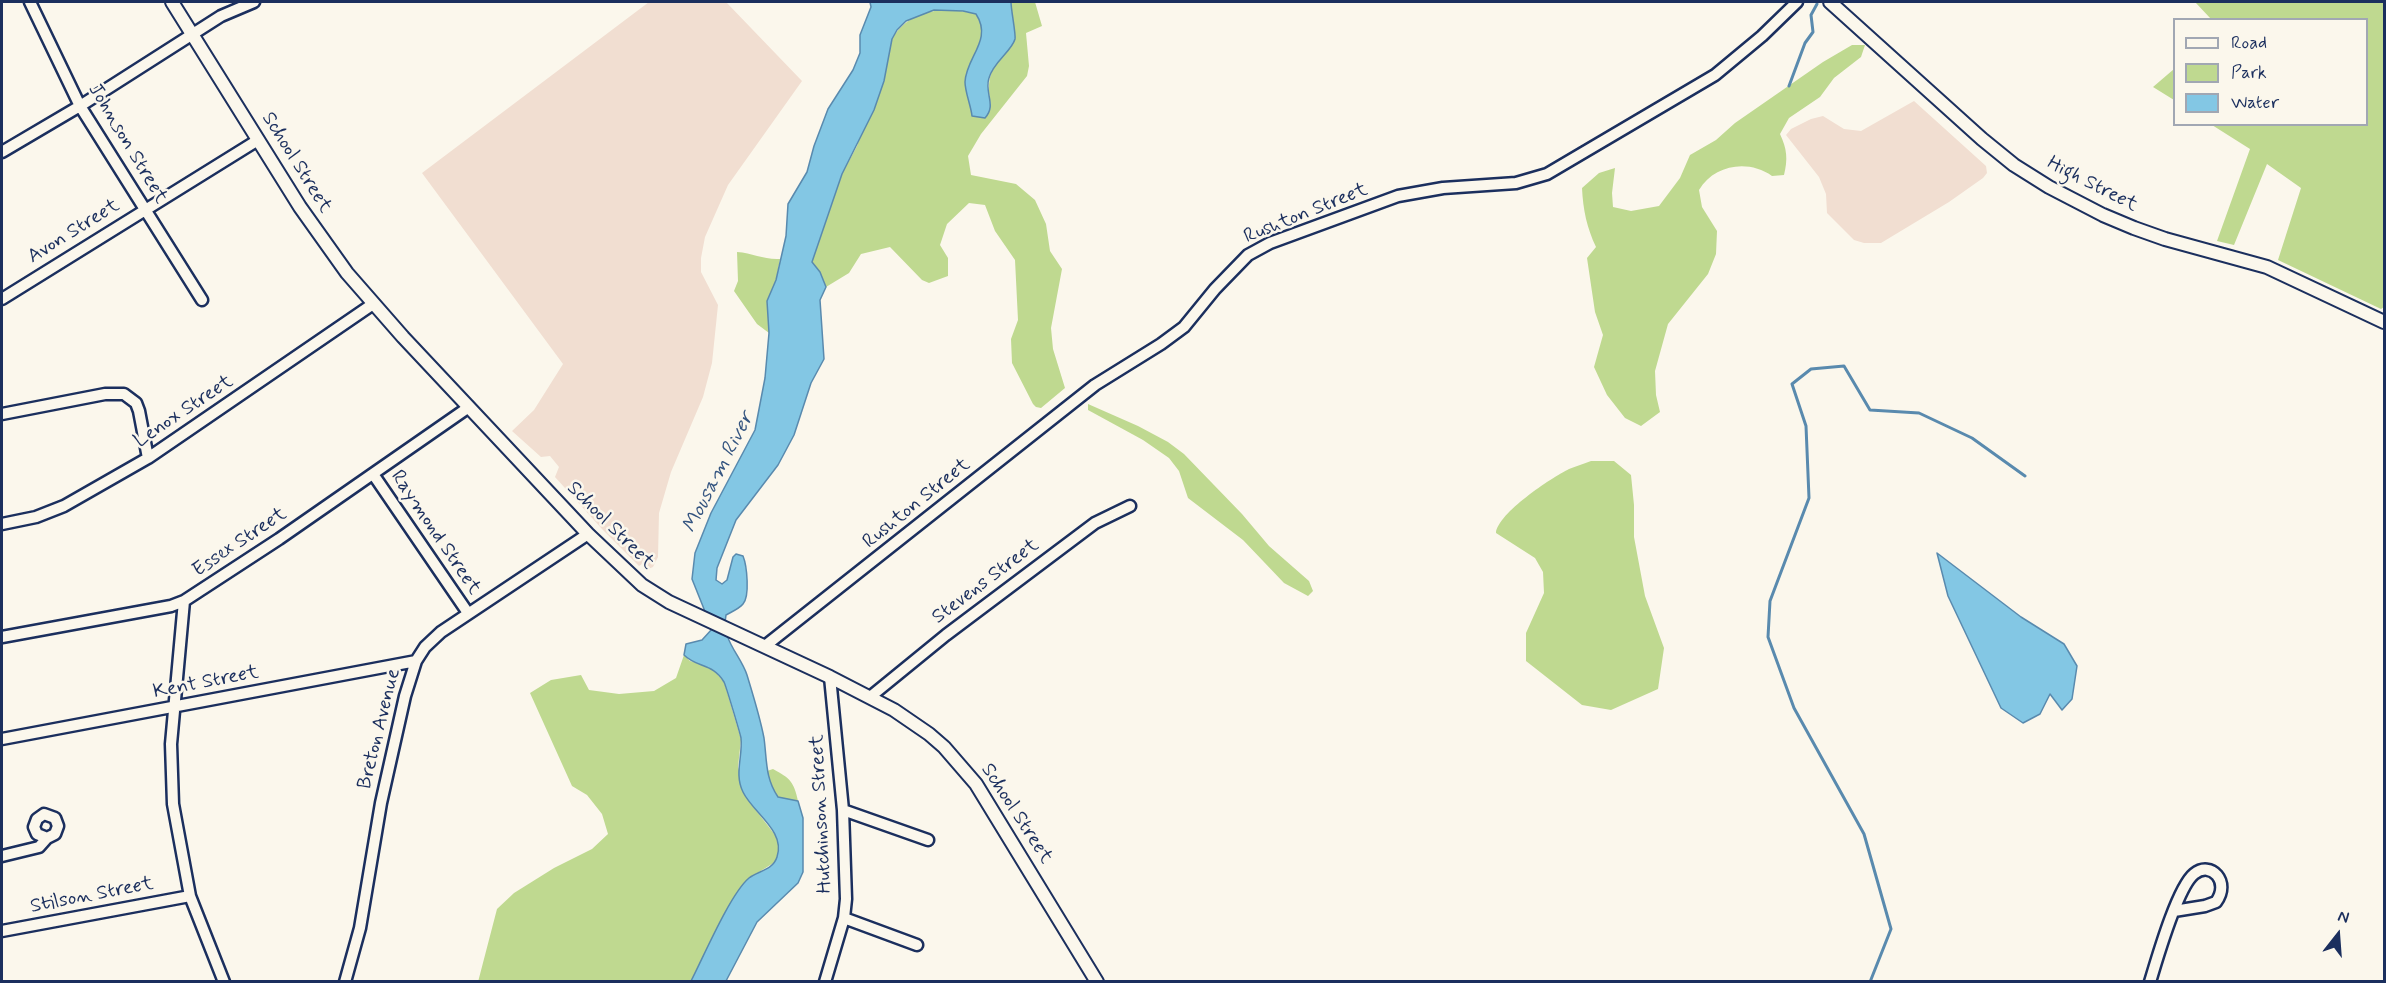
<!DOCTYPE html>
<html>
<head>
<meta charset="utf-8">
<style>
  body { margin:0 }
  #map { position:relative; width:2386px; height:983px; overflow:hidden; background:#fbf7ec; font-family:Mynerve,sans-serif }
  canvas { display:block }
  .frame { position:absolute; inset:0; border:3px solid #1b2f5e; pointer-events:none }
  .legend { position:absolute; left:2173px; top:18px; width:195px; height:108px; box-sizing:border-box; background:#fbf7ec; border:2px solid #a1a7b3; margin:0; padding:8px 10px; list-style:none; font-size:18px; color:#1b2f5e }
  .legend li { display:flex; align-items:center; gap:12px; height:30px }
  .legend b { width:30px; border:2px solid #a1a7b3 }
  .north { position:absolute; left:2308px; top:905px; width:60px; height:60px; -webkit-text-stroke:4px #fbf7ec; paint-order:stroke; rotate:17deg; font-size:16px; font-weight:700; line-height:24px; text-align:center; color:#1b2f5e }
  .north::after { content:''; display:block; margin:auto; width:21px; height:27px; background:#1b2f5e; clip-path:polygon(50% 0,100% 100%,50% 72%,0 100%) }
</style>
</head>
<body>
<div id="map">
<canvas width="2386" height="983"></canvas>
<div class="frame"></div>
<ul class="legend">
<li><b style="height:8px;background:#fbf7ec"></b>Road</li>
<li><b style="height:16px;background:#bfd990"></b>Park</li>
<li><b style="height:16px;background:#83c7e4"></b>Water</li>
</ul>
<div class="north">N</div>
</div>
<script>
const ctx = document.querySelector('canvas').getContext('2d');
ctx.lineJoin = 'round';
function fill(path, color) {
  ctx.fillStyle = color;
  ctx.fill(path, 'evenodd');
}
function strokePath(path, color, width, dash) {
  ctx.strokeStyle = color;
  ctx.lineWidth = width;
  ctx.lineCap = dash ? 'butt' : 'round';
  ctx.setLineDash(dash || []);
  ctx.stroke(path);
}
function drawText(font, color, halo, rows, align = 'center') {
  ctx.font = font + ' Mynerve,sans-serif';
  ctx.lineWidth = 5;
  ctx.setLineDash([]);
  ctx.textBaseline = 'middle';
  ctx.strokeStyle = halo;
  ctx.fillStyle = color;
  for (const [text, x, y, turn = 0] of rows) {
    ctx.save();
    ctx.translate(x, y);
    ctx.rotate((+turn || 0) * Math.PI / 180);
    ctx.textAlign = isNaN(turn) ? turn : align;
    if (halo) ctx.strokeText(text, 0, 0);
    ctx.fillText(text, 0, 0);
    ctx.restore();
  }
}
fill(new Path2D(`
  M 649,2 L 726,2 L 802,81 L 728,185 L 705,237 L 701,258 L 701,272 L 718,305 L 712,363 L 703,397 L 671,472 L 659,513 L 658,557 L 653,567 L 648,569 L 644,569 L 645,566 L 642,564 L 639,566 L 602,529 L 555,477 L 559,467 L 550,456 L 541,457 L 512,431 L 534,410 L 563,364 L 422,173 Z
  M 1914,101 L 1986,166 L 1987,173 L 1983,178 L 1949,202 L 1881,243 L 1864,243 L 1854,240 L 1827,213 L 1826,194 L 1819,177 L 1786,135 L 1791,129 L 1811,119 L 1823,116 L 1844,129 L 1861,131 Z`), '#f1ded1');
fill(new Path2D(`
  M 1011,2 L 1035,2 L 1042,26 L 1026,33 L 1029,66 L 1027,76 L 981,134 L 968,156 L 971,175 L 1016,184 L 1035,200 L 1046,224 L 1050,251 L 1062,269 L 1051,328 L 1053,349 L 1065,388 L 1041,408 L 1036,407 L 1033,404 L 1012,363 L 1011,339 L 1018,320 L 1015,260 L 995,231 L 985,205 L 969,203 L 947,224 L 940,245 L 948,258 L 948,276 L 929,283 L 922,280 L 890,247 L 861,254 L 849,273 L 826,287 L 820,272 L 812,262 L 842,174 L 857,146 L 892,39 C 909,9 944,6 976,14 C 994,41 964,58 966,84 C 966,89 968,94 970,99 L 991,106 C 987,84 988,70 1004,54 C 1008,49 1013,45 1015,39 C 1016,34 1011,10 1011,2 Z
  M 2195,2 L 2384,2 L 2384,307 L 2381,309 L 2278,260 L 2301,188 L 2267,164 L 2234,245 L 2217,241 L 2250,149 L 2212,125 L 2366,124 L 2366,20 L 2211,19 Z
  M 1852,45 L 1865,45 L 1861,57 L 1834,78 L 1820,97 L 1789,118 L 1780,134 C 1787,149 1788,159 1784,175 L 1772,176 C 1748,159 1714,165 1699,190 L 1702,207 L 1717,231 L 1716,254 L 1708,274 L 1668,324 L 1655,371 L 1656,395 L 1660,412 L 1641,426 L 1625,418 L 1607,395 L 1594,367 L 1603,335 L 1595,312 L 1587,258 L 1596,247 C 1587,228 1583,210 1582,188 L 1599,173 L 1615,168 L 1612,193 L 1613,207 L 1631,211 L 1659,206 L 1680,178 L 1690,155 L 1716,140 L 1735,123 L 1823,62 Z
  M 2174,69 L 2174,100 L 2153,87 Z
  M 737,252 C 753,253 764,260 780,259 L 776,280 L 767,301 L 769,333 L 757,324 L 734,291 L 738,281 Z
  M 1088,404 L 1138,426 L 1168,442 L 1184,454 L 1242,514 L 1269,546 L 1309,581 L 1313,591 L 1308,596 L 1284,583 L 1243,540 L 1188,498 L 1179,471 L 1169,458 L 1143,440 L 1088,410 Z
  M 1591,461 L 1614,461 L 1631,475 L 1634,505 L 1634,537 L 1645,596 L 1664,648 L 1658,689 L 1611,710 L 1582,705 L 1526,661 L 1526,633 L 1544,593 L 1543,572 L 1535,558 L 1496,533 C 1498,513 1551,478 1569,469 C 1576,466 1584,464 1591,461 Z
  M 684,655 L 690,661 L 711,667 L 724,682 L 741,739 L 738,767 L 751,804 L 779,840 L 778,855 L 775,862 L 748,879 L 731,904 L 691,981 L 478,982 L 497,909 L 514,893 L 554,868 L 592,849 L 608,834 L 602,814 L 587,795 L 572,786 L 530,693 L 551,680 L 581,675 L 589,690 L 619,694 L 654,691 L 676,678 Z
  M 773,769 C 790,778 794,782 798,801 L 778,797 L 771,786 L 767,771 Z`), '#bfd990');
const water = new Path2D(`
  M 870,2 L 1011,2 C 1011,10 1016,34 1015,39 C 1012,51 993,62 989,78 C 984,93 997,105 985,118 L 972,116 C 971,106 965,92 965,82 C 966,57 993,40 976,14 L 963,11 L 934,10 L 906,21 L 897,30 L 892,39 L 884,81 L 874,110 L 842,174 L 812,262 L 820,272 L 826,287 L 820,300 L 824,359 L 811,383 L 794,435 L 778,465 L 736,520 L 717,568 L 716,580 L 722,584 L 727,580 L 733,557 L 736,554 L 743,556 C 747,566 750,596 743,604 C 739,609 731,612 726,615 C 721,640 740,654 747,675 C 753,695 760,717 764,738 C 767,760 765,778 778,797 L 798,801 L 803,818 L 803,872 L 798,883 L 757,922 L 726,981 L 691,981 C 703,958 730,894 749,878 C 758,871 773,870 777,857 C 786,831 753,813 743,792 C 734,774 743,756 741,738 C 740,733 726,686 724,682 C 713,663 697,668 684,655 L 686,644 L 702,640 L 712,629 L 692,579 L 695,553 L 711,513 L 755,430 L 765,378 L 769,333 L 767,301 L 776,280 L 786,236 L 788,204 L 807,172 L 814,146 L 828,109 L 853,70 L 860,53 L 860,35 L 871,7 Z
  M 1937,553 L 2021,617 L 2064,644 L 2077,666 L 2072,699 L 2062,710 L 2050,694 L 2040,714 L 2023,723 L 2001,708 L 1948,596 Z`);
fill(water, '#83c7e4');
strokePath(water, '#598aae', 1.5);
strokePath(new Path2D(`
  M 1789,86 L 1805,43 L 1813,32 L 1811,15 L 1817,4
  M 1870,982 L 1891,929 L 1864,834 L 1794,708 L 1768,637 L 1770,601 L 1809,498 L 1806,426 L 1792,384 L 1811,369 L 1844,366 L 1870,410 L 1919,413 L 1972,438 L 2025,476`), '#598aae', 3);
const minor = new Path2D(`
  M 30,2 L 80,106 L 202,300
  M 2,152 L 80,106 L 221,16 L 254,2
  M 2,299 L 258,140
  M 2,414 L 105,394 L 124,394 L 136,403 L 139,411 L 148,458
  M 373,474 L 468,613
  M 2,524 L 36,517 L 64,506 L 148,458 L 373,304
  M 184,601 L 171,744 L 173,804 L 190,896 L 224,982
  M 2,637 L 171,606 L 184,601 L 279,539 L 469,407
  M 765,646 L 1095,385 L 1161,344 L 1184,327 L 1215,289 L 1248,255 L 1270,243 L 1398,196 L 1443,188 L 1516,183 L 1547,174 L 1715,75 L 1762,36 L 1797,2
  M 870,697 L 946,635 L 1095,523 L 1130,506
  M 2,739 L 416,661
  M 843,810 L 928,840
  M 2,856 L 39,847 L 47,838 L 55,834 L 58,826 L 55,818 L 44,814 L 37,819 L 34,827 L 37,834 L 47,838
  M 844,918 L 917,945
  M 2,931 L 190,896
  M 345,982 L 360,928 L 381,803 L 405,696 L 416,661 L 425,647 L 441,632 L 588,534
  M 825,982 L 844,918 L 846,899 L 843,810 L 830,677
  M 2150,982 C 2157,959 2177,888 2194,874 C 2211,860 2231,882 2216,902 L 2205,906 L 2174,911`);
const tertiary = new Path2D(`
  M 172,2 L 300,207 L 347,273 L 403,337 L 588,534 L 642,585 L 669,602 L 830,677 L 894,710 L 929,734 L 944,747 L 976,784 L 1097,982
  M 1830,2 L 1982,139 L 2014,165 L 2049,187 L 2103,215 L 2134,228 L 2165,239 L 2267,267 L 2384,322`);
strokePath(minor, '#1b2f5e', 15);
strokePath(tertiary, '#1b2f5e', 16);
strokePath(minor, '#fbf7ec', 10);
strokePath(tertiary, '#fbf7ec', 12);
drawText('20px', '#1b2f5e', '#fbf7ec', [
  ["Johnson Street",127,144,59],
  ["School Street",296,163,58],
  ["High Street",2092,185,27],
  ["Rushton Street",1306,214,-22],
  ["Avon Street",74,232,-32],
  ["Lenox Street",184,412,-34],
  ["Rushton Street",917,504,-39],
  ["School Street",610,526,45],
  ["Raymond Street",435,533,56],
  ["Essex Street",240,543,-34],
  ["Stevens Street",986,582,-37],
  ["Kent Street",206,683,-11],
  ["Breton Avenue",380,729,-76],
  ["Hutchinson Street",822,814,-93],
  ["School Street",1016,814,57],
  ["Stilson Street",92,896,-11]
]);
drawText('italic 21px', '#355580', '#fbf7ec', [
  ["Mousam River",719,473,-63]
]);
</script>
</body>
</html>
